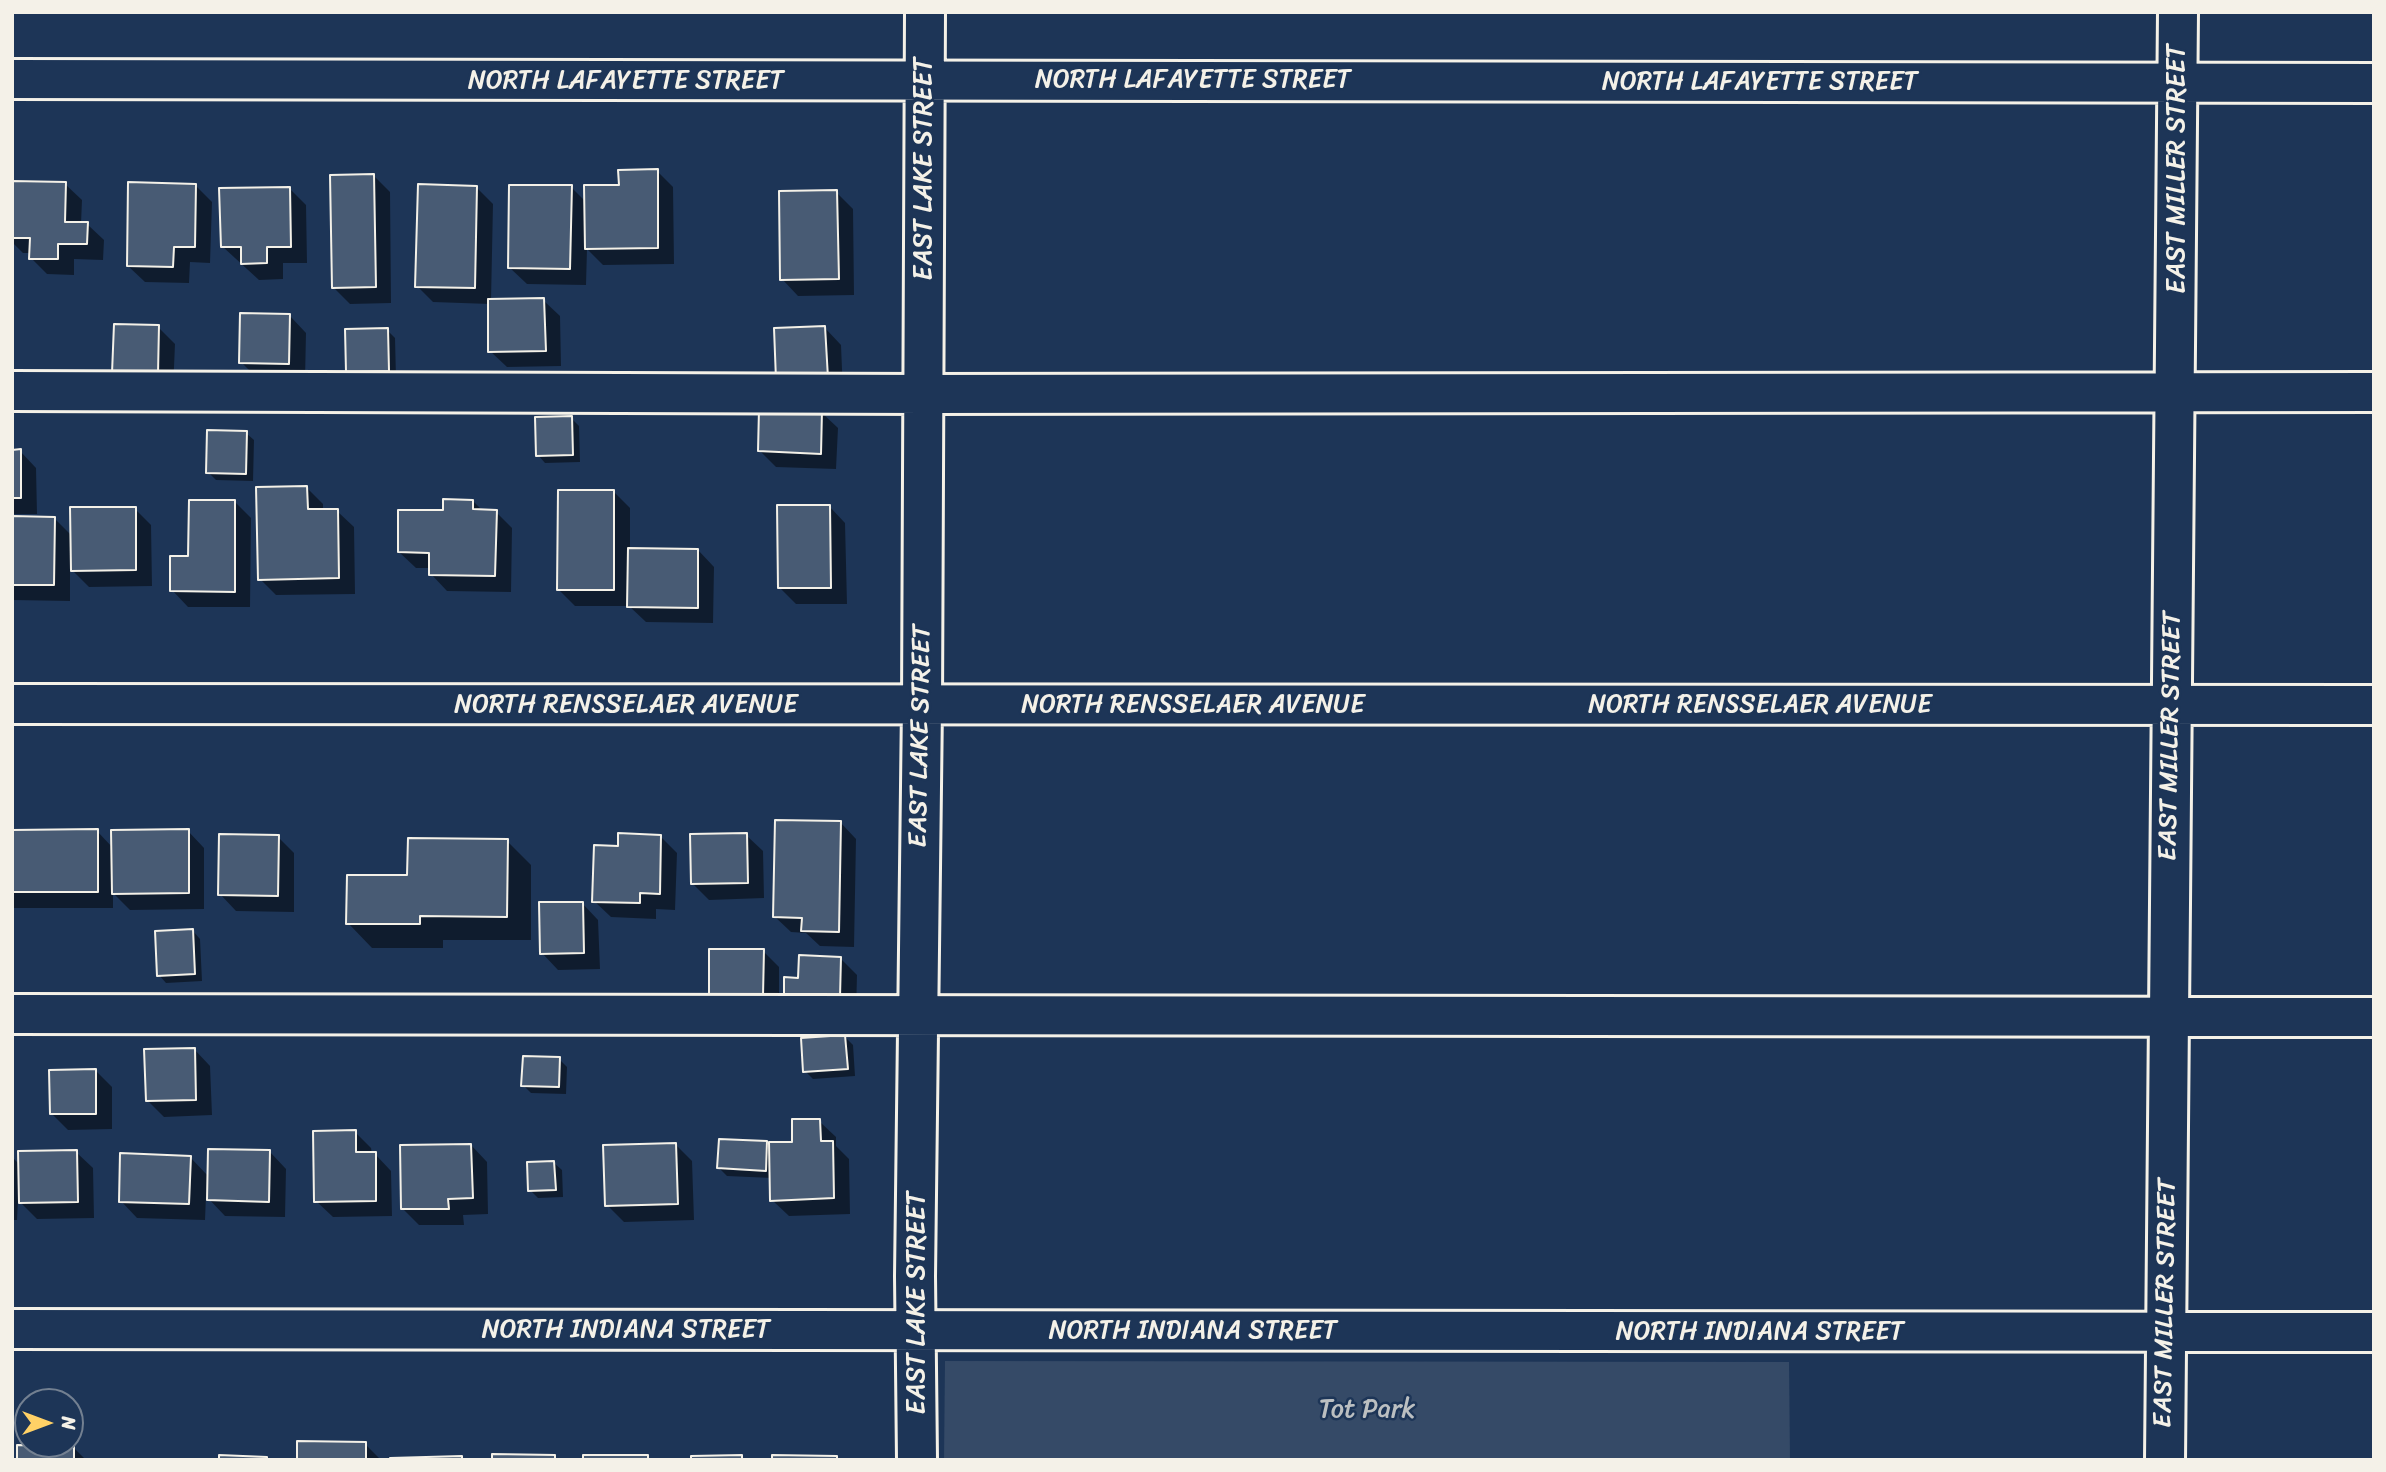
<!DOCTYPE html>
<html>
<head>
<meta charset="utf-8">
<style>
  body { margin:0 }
  #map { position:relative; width:2386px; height:1472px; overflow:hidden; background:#1d3557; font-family:Sriracha,sans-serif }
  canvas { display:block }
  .frame { position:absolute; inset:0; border:14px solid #f4f1e8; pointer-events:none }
  .north { position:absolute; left:14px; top:1388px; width:70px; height:70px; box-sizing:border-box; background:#1d3557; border:2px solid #738091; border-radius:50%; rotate:90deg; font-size:19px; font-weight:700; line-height:28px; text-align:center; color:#f4f1e8 }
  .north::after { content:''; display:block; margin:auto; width:24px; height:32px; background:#ffd166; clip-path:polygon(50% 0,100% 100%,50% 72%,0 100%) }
</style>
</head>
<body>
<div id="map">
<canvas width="2386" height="1472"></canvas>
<div class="frame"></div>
<div class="north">N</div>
</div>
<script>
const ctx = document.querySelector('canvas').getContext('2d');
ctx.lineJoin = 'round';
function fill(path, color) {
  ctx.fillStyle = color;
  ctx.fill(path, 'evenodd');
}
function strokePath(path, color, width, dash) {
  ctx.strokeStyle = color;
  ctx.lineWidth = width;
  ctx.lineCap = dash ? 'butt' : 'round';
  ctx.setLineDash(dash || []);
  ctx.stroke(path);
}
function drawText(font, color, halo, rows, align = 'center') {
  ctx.font = font + ' Sriracha,sans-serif';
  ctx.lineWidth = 5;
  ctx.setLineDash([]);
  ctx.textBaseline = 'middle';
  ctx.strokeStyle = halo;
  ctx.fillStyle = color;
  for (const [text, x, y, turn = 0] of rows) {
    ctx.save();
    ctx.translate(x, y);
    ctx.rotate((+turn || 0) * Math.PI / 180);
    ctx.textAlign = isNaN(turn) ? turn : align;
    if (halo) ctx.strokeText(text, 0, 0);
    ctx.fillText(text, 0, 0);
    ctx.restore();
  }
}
fill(new Path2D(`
  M 945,1361 L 1789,1362 L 1790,1460 L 944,1460 Z`), '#354a67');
fill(new Path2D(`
  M 657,171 L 673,187 L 674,264 L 603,265 L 587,249 L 586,285 L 527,284 L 510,268 L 571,187 L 586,202 Z
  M 374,176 L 390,192 L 391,303 L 350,304 L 333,287 Z
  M 12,183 L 65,184 L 82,200 L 81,224 L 87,224 L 104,240 L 103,260 L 74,259 L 74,275 L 47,274 L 31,258 L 31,253 L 23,253 L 12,242 Z
  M 195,185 L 212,202 L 210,263 L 190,262 L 189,283 L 145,282 L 128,266 Z
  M 477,188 L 493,204 L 491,301 L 543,300 L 560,316 L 561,366 L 507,367 L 490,351 L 490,304 L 433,302 L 417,286 Z
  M 290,189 L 306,205 L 307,263 L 283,263 L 283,279 L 259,280 L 223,247 Z
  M 836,192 L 853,209 L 854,295 L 798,296 L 782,279 Z
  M 290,316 L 306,333 L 305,380 L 258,379 L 241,362 Z
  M 158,327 L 175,344 L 173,390 L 130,389 Z
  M 825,328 L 841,345 L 843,393 L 794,395 Z
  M 387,330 L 395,338 L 396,378 L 356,380 L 348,372 Z
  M 821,412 L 838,428 L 836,469 L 776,467 L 760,451 Z
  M 571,418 L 579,426 L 580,462 L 545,463 L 538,455 Z
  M 246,433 L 254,440 L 253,481 L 216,480 L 208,472 Z
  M 12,451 L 20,451 L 36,468 L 37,514 L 12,514 Z
  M 306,487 L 323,504 L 323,511 L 337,511 L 354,527 L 355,594 L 276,595 L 260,579 Z
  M 614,492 L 630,508 L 630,549 L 698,550 L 714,567 L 713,623 L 646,622 L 629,606 L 575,606 L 558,589 Z
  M 473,501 L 483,511 L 496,512 L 512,528 L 511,592 L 447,591 L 431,574 L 431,568 L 416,568 L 399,552 L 445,512 Z
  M 235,502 L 251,518 L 250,607 L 188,607 L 172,590 L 190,558 Z
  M 829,506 L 845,523 L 847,604 L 796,604 L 780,588 Z
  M 135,509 L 151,525 L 152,586 L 89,587 L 70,568 L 70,601 L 12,600 L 12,518 L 54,518 L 72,536 Z
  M 840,822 L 856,839 L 854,947 L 820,946 L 806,933 L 791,932 L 774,916 Z
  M 97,831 L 113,848 L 188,831 L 204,848 L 204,909 L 130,910 L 113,893 L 113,908 L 12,908 L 12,832 Z
  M 746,835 L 763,851 L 764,898 L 709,900 L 692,883 Z
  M 660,836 L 677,853 L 675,910 L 656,909 L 656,919 L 611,917 L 594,901 L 620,848 Z
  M 278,837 L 294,853 L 294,912 L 236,911 L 220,894 Z
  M 507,841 L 531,865 L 531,940 L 443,940 L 443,948 L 372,948 L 348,923 L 409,877 Z
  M 582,903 L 598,920 L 600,969 L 558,970 L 542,953 Z
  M 193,931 L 200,939 L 202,981 L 166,983 L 159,975 Z
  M 763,951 L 779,967 L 779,1012 L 727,1012 Z
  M 841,959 L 857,975 L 856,1013 L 802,1011 L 785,995 L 800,980 Z
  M 845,1037 L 853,1045 L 855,1076 L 813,1079 L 805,1071 Z
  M 194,1049 L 210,1066 L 212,1115 L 164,1117 L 148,1101 Z
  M 559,1059 L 567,1067 L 566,1094 L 531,1093 L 523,1085 Z
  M 96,1071 L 112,1087 L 112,1129 L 68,1130 L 51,1113 Z
  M 819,1121 L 836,1137 L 836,1146 L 849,1159 L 850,1214 L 789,1216 L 772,1200 L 772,1178 L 727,1176 L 719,1168 L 766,1143 L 771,1147 L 794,1143 Z
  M 355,1132 L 371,1148 L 372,1154 L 375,1154 L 391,1171 L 392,1216 L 333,1217 L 316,1201 Z
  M 471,1145 L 487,1162 L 488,1214 L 463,1215 L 464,1225 L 419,1225 L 403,1209 Z
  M 676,1145 L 692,1161 L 694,1220 L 624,1222 L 607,1205 Z
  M 76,1152 L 93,1168 L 94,1218 L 37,1219 L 18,1200 L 17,1220 L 12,1220 L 12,1157 L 20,1165 Z
  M 270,1152 L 286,1169 L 285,1217 L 225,1216 L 206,1196 L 205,1220 L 137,1218 L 121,1201 L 190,1157 L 209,1177 Z
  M 554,1163 L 562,1170 L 563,1197 L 538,1198 L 530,1190 Z
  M 365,1444 L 381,1460 L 299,1460 Z
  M 74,1448 L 86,1460 L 19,1460 Z`), '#0007');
const building = new Path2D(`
  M 658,169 L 658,248 L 585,249 L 584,185 L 619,185 L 618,170 Z
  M 374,174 L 376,287 L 332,288 L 330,175 Z
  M 12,181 L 66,182 L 65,222 L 88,222 L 87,244 L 58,244 L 58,259 L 29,259 L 30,238 L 12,238 Z
  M 128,182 L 196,184 L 195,247 L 174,247 L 173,267 L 127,266 Z
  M 418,184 L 477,186 L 475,288 L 415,287 Z
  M 509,185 L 572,185 L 570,269 L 508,268 Z
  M 290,187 L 291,247 L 267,247 L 267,263 L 241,264 L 241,247 L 221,247 L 219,188 Z
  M 837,190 L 839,279 L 780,280 L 779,191 Z
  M 544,298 L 546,351 L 488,352 L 488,299 Z
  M 240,313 L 290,314 L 289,364 L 239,363 Z
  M 114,324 L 159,325 L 158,374 L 112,373 Z
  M 825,326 L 828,378 L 776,380 L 774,328 Z
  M 388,328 L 389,371 L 346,372 L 345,329 Z
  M 759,409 L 822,410 L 821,454 L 758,451 Z
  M 572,416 L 573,455 L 536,456 L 535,417 Z
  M 207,430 L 247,431 L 246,474 L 206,473 Z
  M 21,449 L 21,498 L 12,498 L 12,450 Z
  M 307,486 L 308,509 L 338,509 L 339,578 L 258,580 L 256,487 Z
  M 558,490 L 614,490 L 614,590 L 557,590 Z
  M 443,499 L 473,500 L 473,509 L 497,510 L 495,576 L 429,575 L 429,553 L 398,552 L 398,510 L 443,510 Z
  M 189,500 L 235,500 L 235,592 L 170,591 L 170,556 L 188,556 Z
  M 777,505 L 830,505 L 831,588 L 778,588 Z
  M 70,507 L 136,507 L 136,570 L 71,571 Z
  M 12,516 L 55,517 L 54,585 L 12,585 Z
  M 628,548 L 698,549 L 698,608 L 627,607 Z
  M 775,820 L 841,821 L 839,932 L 801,931 L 802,918 L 773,917 Z
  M 98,829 L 98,892 L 12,892 L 12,830 Z
  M 189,829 L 189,893 L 112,894 L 111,830 Z
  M 618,833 L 661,835 L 660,894 L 640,893 L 640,903 L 592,902 L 594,845 L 618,846 Z
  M 747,833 L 748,883 L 691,884 L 690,834 Z
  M 219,834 L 279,835 L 278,896 L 218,895 Z
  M 408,838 L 508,839 L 507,917 L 420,916 L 420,924 L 346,924 L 347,875 L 407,875 Z
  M 539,902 L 583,902 L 584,953 L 540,954 Z
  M 193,929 L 195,974 L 157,976 L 155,931 Z
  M 709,949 L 764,949 L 763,996 L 709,996 Z
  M 799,955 L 841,957 L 840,997 L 784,995 L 784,977 L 798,978 Z
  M 845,1035 L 848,1069 L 803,1072 L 801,1038 Z
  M 195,1048 L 196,1100 L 146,1101 L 144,1049 Z
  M 523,1056 L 560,1057 L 559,1087 L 521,1086 Z
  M 96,1069 L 96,1114 L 50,1114 L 49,1070 Z
  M 792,1119 L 820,1119 L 821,1141 L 833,1141 L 834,1198 L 770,1201 L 769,1142 L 792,1142 Z
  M 356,1130 L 356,1152 L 376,1152 L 376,1201 L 314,1202 L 313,1131 Z
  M 719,1139 L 767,1141 L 766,1171 L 717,1168 Z
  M 676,1143 L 678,1204 L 605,1206 L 603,1145 Z
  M 471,1144 L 473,1198 L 448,1199 L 449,1209 L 401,1209 L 400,1145 Z
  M 208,1149 L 270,1150 L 269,1202 L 207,1200 Z
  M 77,1150 L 78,1202 L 19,1203 L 18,1151 Z
  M 120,1153 L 191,1156 L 189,1204 L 119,1202 Z
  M 554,1161 L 556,1190 L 528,1191 L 527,1162 Z
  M 297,1441 L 366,1442 L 366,1460 L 297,1460 Z
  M 17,1445 L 74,1446 L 74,1460 L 17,1460 Z
  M 492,1454 L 555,1455 L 555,1460 L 492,1460 Z
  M 219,1455 L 267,1457 L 267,1460 L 219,1460 Z
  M 583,1455 L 648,1455 L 648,1460 L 583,1460 Z
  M 742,1455 L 742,1460 L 691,1460 L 691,1456 Z
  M 772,1455 L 837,1456 L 837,1460 L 772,1460 Z
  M 462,1456 L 462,1460 L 390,1460 L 390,1458 Z`);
fill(building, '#485b74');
strokePath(building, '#f4f1e8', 2);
const minor = new Path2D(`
  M 12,79 L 2374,83
  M 12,391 L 924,394 L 2374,392
  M 12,704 L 2374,705
  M 12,1014 L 2374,1017
  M 12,1329 L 2374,1332
  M 917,1460 L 915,1276 L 922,705 L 925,12
  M 2165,1460 L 2178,12`);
strokePath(minor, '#f4f1e8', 44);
strokePath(minor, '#1d3557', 38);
drawText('26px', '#f4f1e8', '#1d3557', [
  ["NORTH LAFAYETTE STREET",1193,80],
  ["NORTH LAFAYETTE STREET",626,81],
  ["NORTH LAFAYETTE STREET",1760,82],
  ["EAST LAKE STREET",924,169,-90],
  ["EAST MILLER STREET",2177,169,-90],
  ["NORTH RENSSELAER AVENUE",626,705],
  ["NORTH RENSSELAER AVENUE",1193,705],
  ["NORTH RENSSELAER AVENUE",1760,705],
  ["EAST LAKE STREET",921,736,-89],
  ["EAST MILLER STREET",2171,736,-89],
  ["EAST LAKE STREET",917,1303,-90],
  ["EAST MILLER STREET",2166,1303,-89],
  ["NORTH INDIANA STREET",626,1330],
  ["NORTH INDIANA STREET",1193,1331],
  ["NORTH INDIANA STREET",1760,1332]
]);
drawText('26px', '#bbbfc1', '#1d3557', [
  ["Tot Park",1367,1410]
]);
</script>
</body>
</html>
